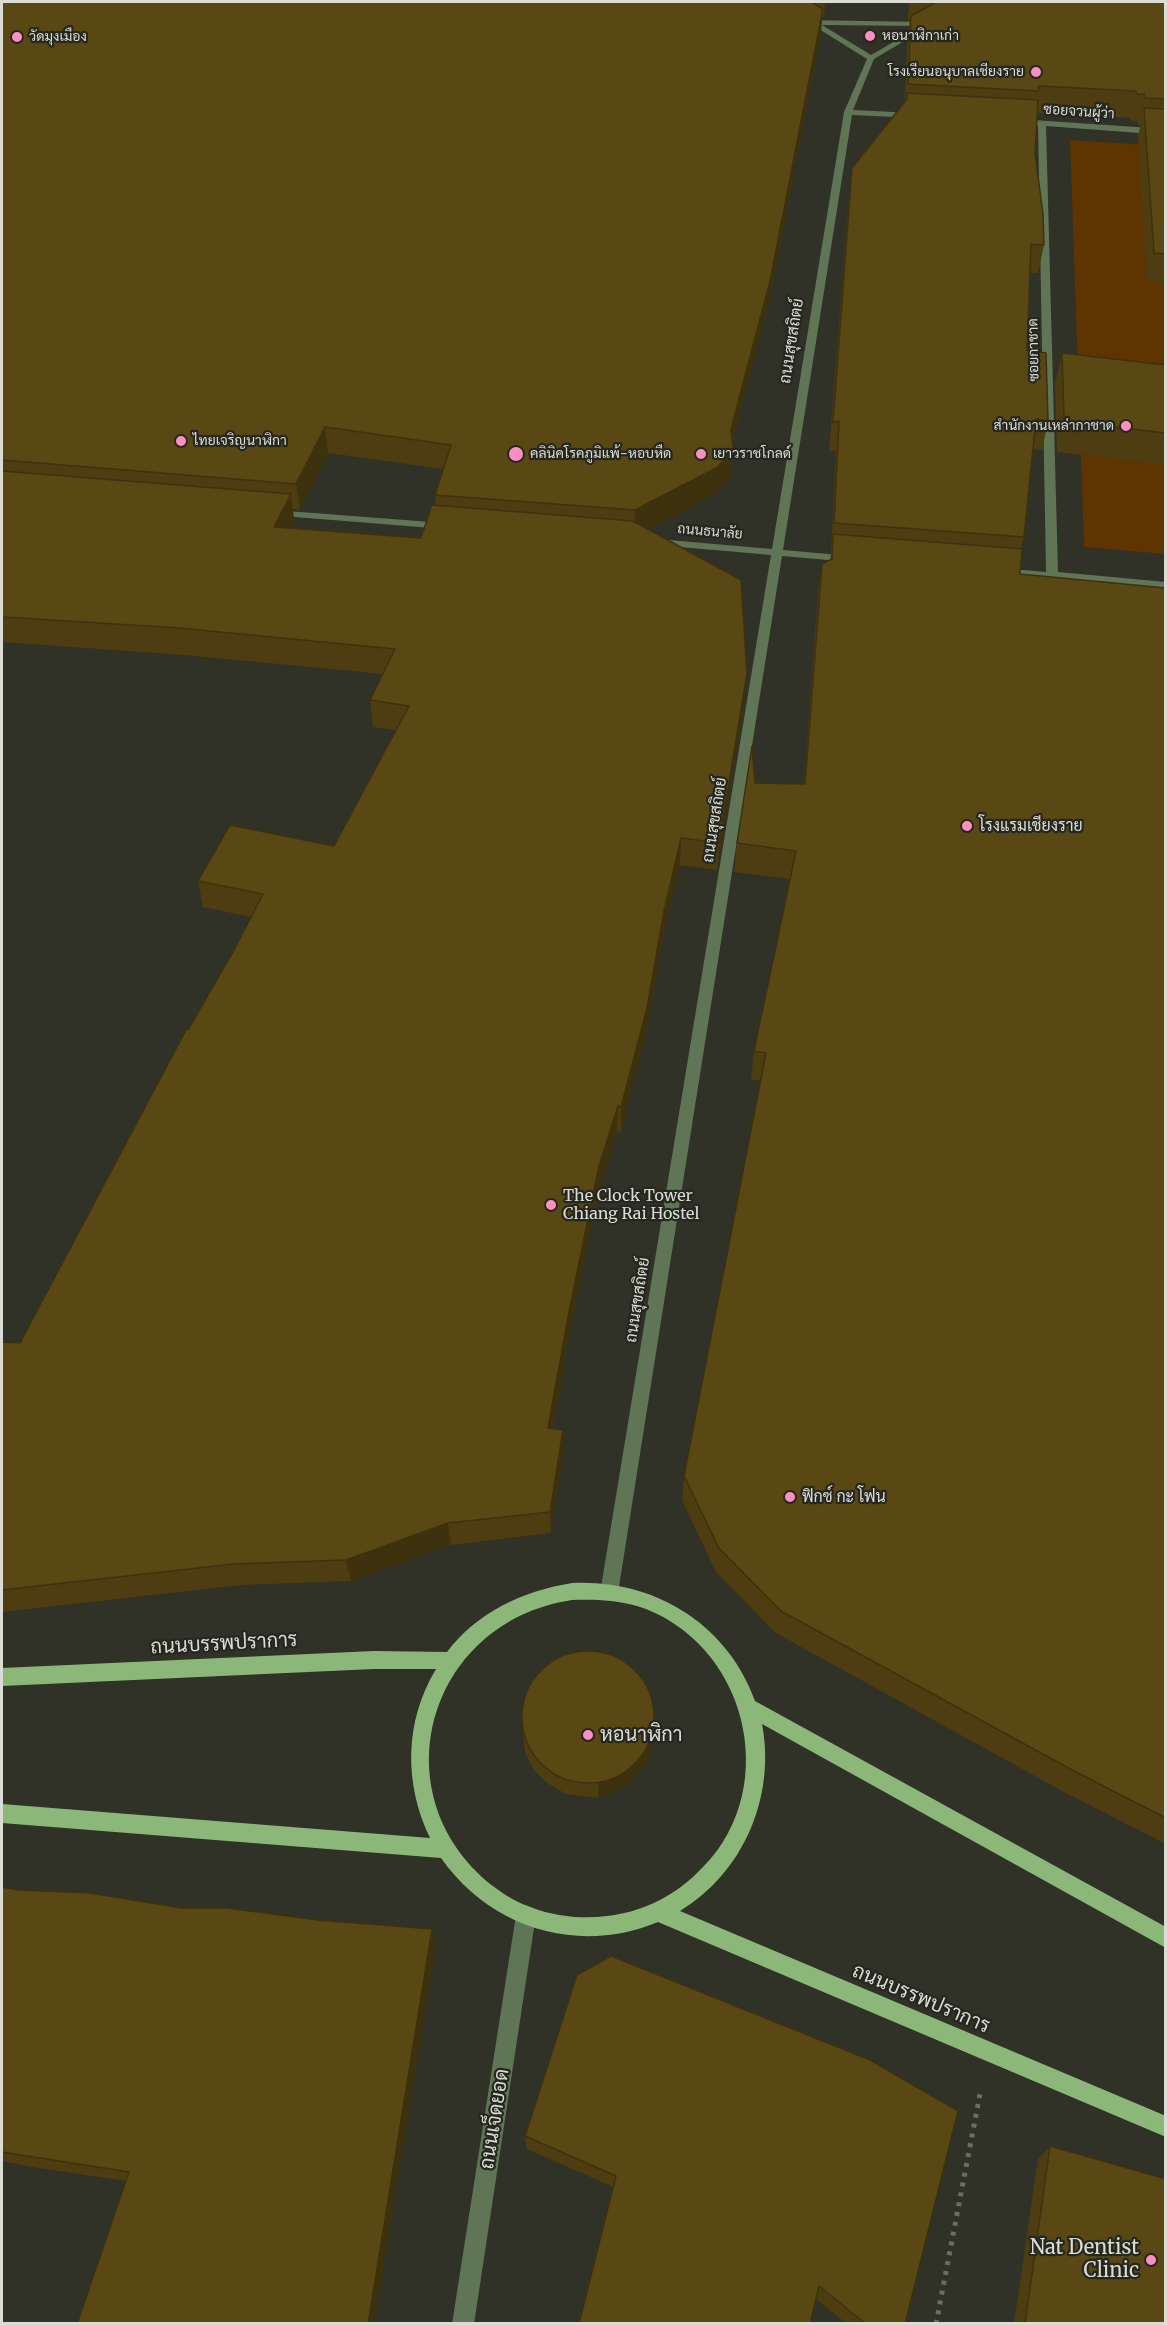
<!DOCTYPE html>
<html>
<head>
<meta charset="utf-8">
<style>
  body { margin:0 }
  #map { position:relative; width:1167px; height:2325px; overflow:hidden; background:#303127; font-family:Merriweather,serif }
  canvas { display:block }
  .frame { position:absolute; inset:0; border:3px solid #dbdcd6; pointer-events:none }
</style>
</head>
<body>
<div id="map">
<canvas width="1167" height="2325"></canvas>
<div class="frame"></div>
</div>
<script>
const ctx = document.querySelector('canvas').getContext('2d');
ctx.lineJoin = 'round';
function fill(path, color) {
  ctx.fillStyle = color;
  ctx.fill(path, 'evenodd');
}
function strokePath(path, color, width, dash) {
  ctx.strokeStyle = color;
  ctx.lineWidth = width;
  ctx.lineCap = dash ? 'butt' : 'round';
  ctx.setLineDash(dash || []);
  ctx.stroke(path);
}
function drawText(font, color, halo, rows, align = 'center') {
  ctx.font = font + ' Merriweather,Sarabun,serif';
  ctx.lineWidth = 4.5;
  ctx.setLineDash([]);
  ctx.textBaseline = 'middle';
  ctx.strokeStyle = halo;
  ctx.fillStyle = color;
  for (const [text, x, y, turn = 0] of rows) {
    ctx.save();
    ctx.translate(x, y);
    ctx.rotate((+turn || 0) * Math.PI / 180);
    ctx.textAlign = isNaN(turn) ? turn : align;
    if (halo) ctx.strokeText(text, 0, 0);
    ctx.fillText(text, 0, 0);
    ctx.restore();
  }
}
fill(new Path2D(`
  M 1070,140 L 1165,146 L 1165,554 L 1084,547 Z`), '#5e3400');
strokePath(new Path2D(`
  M 936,2324 L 980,2094`), '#6b6c64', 5, [4, 6]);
fill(new Path2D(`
  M 800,20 L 929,22 L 933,24 L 874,59 L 853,110 L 913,113 L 917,116 L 916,118 L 852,115 L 783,550 L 851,556 L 857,559 L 851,562 L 782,556 L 618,1593 L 615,1599 L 609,1601 L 603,1599 L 600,1593 L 771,555 L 657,545 L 651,542 L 657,539 L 772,549 L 844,112 L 867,59 L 811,24 L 800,24 ZM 822,25 L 921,26 L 871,55 Z
  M 1033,120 L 1166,129 L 1166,135 L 1046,126 L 1058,572 L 1166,582 L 1166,588 L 1000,574 L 994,571 L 1000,568 L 1046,572 L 1038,126 L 1030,125 L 1030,121 Z
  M 274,510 L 444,523 L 450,526 L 444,529 L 270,515 L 270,511 Z
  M 526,1905 L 533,1908 L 536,1915 L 474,2324 L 452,2324 L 516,1915 L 519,1908 Z`), '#5f7556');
fill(new Path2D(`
  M 572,1583 C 653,1579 727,1623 755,1701 L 1166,1927 L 1166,1948 L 762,1724 C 776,1797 743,1873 680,1911 L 1166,2116 L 1166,2137 L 658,1922 C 579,1955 491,1929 441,1858 L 2,1823 L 2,1804 L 430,1838 C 404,1784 404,1722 436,1669 L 374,1669 L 2,1686 L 2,1668 L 374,1651 L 447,1652 C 477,1612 523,1591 572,1583 ZM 572,1600 C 597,1599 622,1600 646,1609 C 752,1651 782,1797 696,1874 C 671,1898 641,1912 607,1916 C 569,1921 528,1912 497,1889 C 377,1800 425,1622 572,1600 Z`), '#8bb878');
fill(new Path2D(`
  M 2,2 L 827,2 L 824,17 L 822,17 L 821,32 L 768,306 L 732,444 L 731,475 L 716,493 L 648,529 L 745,699 L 717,870 L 680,865 L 663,937 L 646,1034 L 621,1132 L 617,1131 L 599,1191 L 568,1341 L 553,1428 L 563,1452 L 551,1533 L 451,1545 L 351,1581 L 241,1585 L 2,1612 L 2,1342 L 20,1343 L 188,1030 L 233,952 L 251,917 L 203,907 L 198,881 L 334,846 L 396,730 L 373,727 L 370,700 L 383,674 L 184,655 L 2,642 ZM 328,453 L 443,469 L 435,495 L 436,505 L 421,538 L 290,528 L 294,520 L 293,509 L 300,510 Z
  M 909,2 L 1166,2 L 1166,283 L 1147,281 L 1138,135 L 1141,125 L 1138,125 L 1138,121 L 1131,121 L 1130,118 L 1037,113 L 1035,154 L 1044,245 L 1038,273 L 1030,273 L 1027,350 L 1048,421 L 1042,450 L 1033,449 L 1024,537 L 1021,549 L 1020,574 L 1166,588 L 1166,1844 L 1062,1791 L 776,1633 L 716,1572 L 682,1500 L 684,1476 L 761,1081 L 751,1079 L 754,1051 L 790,879 L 734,872 L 737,843 L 755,783 L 804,784 L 818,593 L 822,564 L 830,560 L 831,553 L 836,451 L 829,451 L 849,196 L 852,168 L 905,102 L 907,43 L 910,19 L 908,19 Z
  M 1062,353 L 1166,365 L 1166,465 L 1057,452 L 1055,384 Z
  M 521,1715 L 654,1738 L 648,1761 L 634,1779 L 613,1793 L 598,1798 L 566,1794 L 547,1783 L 534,1770 L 525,1752 Z
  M 2,1887 L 18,1890 L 182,1908 L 436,1944 L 374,2324 L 77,2324 L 126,2181 L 32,2167 L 2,2161 Z
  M 577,1975 L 905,2324 L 847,2324 L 816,2299 L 613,2187 L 527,2149 L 525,2136 Z
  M 1050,2146 L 1166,2324 L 1014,2324 L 1038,2159 Z`), '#4d3d11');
fill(new Path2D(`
  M 825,2 L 827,2 L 824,17 Z
  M 823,9 L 821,32 L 768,306 L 730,451 L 733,448 L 731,475 L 716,493 L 634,537 L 635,510 L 731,429 Z
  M 325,427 L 328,453 L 300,510 L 296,484 Z
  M 291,494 L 294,520 L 278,553 L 274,527 Z
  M 747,673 L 745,699 L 717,870 L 719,843 Z
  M 681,838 L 680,865 L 663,937 L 646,1034 L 621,1132 L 621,1107 Z
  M 618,1106 L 617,1131 L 599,1191 L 568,1341 L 549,1450 L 548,1428 L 568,1317 L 599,1166 Z
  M 563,1430 L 563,1452 L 551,1533 L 550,1512 Z
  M 448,1523 L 451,1545 L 351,1581 L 346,1560 Z
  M 655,1722 L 654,1738 L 648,1761 L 634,1779 L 613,1793 L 598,1798 L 598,1782 Z
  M 432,1929 L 436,1944 L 374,2324 L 368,2324 Z`), '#3e320e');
const building = new Path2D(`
  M 2,2 L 811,2 L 823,9 L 770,281 L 731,429 L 733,448 L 718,467 L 635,510 L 435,495 L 451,445 L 325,427 L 296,484 L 2,460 Z
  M 936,2 L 1166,2 L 1166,99 L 1144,98 L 1144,94 L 1137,94 L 1136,91 L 1039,86 L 1038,91 L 908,84 L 911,16 Z
  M 907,93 L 1038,100 L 1035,154 L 1043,214 L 1044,245 L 1031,244 L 1027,350 L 1046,353 L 1048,421 L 1036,419 L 1024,537 L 834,523 L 839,421 L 833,422 L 852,168 L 907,99 Z
  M 1144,108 L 1166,109 L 1166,254 L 1154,253 Z
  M 1062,353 L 1166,365 L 1166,433 L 1064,421 Z
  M 2,471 L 291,494 L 274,527 L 421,538 L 432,505 L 633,521 L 741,580 L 747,673 L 719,843 L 681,838 L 664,911 L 647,1008 L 621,1107 L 618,1106 L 599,1166 L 568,1317 L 548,1428 L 563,1430 L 550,1512 L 448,1523 L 346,1560 L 234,1564 L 2,1590 L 2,1342 L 20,1343 L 186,1030 L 188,1030 L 233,952 L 263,894 L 198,881 L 230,825 L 334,846 L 409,706 L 370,700 L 395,649 L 179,628 L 2,617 Z
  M 833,534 L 1022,549 L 1020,574 L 1166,588 L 1166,1818 L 1074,1771 L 781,1611 L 719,1548 L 684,1476 L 766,1053 L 754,1051 L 796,851 L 737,843 L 752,746 L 755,783 L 805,784 L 822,564 L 832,559 Z
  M522 1717a66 66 0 1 1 132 0a66 66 0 1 1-132 0Z
  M 2,1887 L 18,1890 L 90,1893 L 182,1908 L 227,1908 L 318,1920 L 432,1929 L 368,2324 L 77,2324 L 129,2172 L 2,2152 Z
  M 611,1956 L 870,2060 L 958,2111 L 905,2324 L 866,2324 L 819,2286 L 810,2324 L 579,2324 L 616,2176 L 525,2136 L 577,1975 Z
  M 1050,2146 L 1166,2179 L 1166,2324 L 1025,2324 Z`);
fill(building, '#594714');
strokePath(building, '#3e320e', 1.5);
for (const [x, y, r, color] of [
  [870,36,6,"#fc8fc1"],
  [17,37,6,"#fc8fc1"],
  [1036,72,6,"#fc8fc1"],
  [1126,426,6,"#fc8fc1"],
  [181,441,6,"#fc8fc1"],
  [516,454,8,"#fc8fc1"],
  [701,454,6,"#fc8fc1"],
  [967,826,6,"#fc8fc1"],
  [551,1205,6,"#fc8fc1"],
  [790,1497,6,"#fc8fc1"],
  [588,1735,6,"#fc8fc1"],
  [1151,2260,6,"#fc8fc1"]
]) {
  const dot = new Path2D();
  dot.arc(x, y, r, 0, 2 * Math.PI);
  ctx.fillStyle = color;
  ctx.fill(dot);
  strokePath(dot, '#26271e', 2);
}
drawText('14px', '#dbdcd6', '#26271e', [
  ["หอนาฬิกาเก่า",882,36],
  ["วัดมุงเมือง",29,37],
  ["โรงเรียนอนุบาลเชียงราย",1024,72,"right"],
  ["สำนักงานเหล่ากาชาด",1114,426,"right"],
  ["ไทยเจริญนาฬิกา",193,441],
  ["คลินิคโรคภูมิแพ้-หอบหืด",530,454],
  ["เยาวราชโกลด์",713,454]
], 'left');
drawText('14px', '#dbdcd6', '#26271e', [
  ["ซอยจวนผู้ว่า",1079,112,4],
  ["ซอยกาชาด",1034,350,-91],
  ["ถนนธนาลัย",710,532,5]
]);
drawText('16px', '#dbdcd6', '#26271e', [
  ["ถนนสุขสถิตย์",792,341,-81],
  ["ถนนสุขสถิตย์",715,820,-81],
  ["ถนนสุขสถิตย์",638,1300,-81]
]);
drawText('16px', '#dbdcd6', '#26271e', [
  ["โรงแรมเชียงราย",979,826],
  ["The Clock Tower",563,1196],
  ["Chiang Rai Hostel",563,1214],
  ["ฟิกซ์ กะ โฟน",802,1497]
], 'left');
drawText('20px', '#dbdcd6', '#26271e', [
  ["ถนนบรรพปราการ",224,1644,-3],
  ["ถนนบรรพปราการ",921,1999,23],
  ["ถนนเจ็ดยอด",495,2119,-81]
]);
drawText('20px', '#dbdcd6', '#26271e', [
  ["หอนาฬิกา",600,1735],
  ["Nat Dentist",1139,2248,"right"],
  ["Clinic",1139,2271,"right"]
], 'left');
</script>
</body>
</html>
